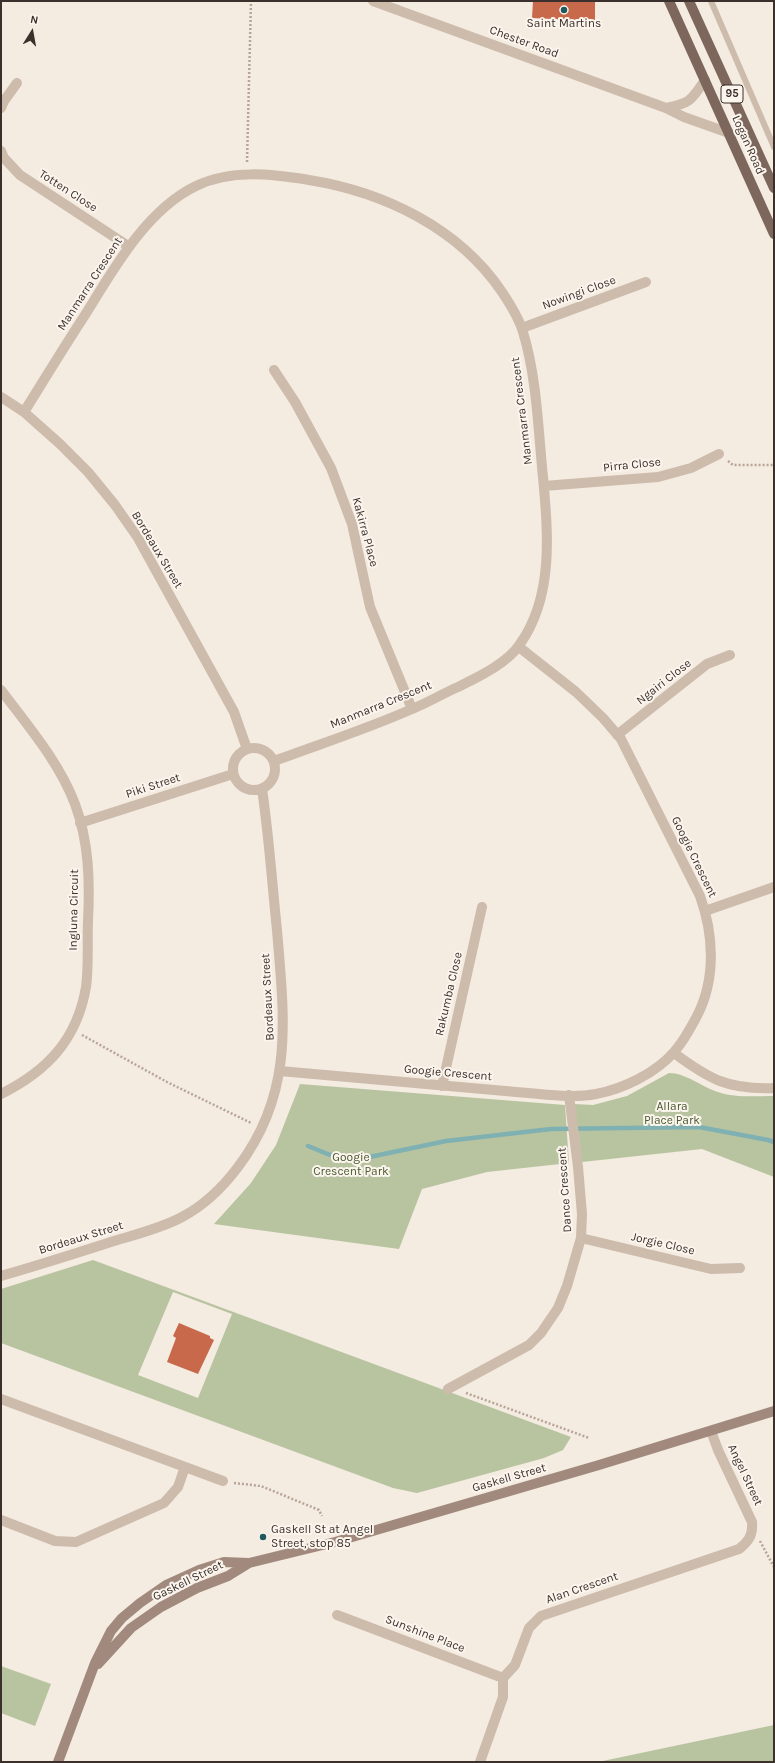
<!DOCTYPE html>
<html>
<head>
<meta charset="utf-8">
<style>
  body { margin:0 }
  #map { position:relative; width:775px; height:1763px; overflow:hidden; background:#f4ebe1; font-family:Karla,sans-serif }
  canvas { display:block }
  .frame { position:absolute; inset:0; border:2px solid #3b302b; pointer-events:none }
  .north { position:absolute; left:12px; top:12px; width:40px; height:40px; -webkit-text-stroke:3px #fbf5ee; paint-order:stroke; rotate:11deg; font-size:11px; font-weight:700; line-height:16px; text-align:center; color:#3b302b }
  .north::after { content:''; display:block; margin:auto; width:14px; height:18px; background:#3b302b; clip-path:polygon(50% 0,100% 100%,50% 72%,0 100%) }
</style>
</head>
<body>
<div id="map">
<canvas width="775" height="1763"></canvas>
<div class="frame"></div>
<div class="north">N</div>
</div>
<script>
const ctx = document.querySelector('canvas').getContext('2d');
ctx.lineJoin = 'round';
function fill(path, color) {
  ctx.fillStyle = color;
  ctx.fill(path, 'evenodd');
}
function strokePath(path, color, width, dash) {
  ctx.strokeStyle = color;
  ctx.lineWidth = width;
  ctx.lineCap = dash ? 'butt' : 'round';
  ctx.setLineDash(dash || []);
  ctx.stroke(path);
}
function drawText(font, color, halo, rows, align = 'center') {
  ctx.font = font + ' Karla,sans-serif';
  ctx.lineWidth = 4;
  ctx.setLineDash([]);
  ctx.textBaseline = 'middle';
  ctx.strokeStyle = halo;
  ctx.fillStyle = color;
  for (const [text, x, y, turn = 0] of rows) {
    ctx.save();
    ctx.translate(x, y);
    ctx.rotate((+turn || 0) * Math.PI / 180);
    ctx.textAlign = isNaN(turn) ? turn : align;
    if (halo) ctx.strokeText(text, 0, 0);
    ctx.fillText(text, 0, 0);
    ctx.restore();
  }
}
fill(new Path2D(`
  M 669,1073 C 686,1073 702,1087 718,1092 C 735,1098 756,1096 774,1096 L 774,1177 L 702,1149 L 582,1162 L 574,1104 L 593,1105 L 627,1096 Z
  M 300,1084 L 565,1105 L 569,1163 L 487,1172 L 422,1189 L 399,1249 L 214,1224 L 251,1183 L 276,1145 Z
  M 93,1260 L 571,1437 L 563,1450 L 544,1458 L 417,1493 L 393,1488 L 1,1343 L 1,1289 ZM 173,1292 L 232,1314 L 198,1398 L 138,1375 Z
  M 1,1666 L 51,1684 L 35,1726 L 1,1713 Z
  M 774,1725 L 774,1762 L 598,1762 Z`), '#b8c4a0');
strokePath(new Path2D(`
  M 308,1146 L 330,1155 L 360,1159 L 446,1141 L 551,1129 L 699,1127 L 768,1140 L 774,1142`), '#7fb0b2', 4.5);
fill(new Path2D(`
  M 533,1 L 595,1 L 595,21 L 532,18 Z
  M 179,1323 L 210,1336 L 210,1338 L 214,1340 L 198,1374 L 167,1362 L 176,1338 L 173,1336 Z`), '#c8694b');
strokePath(new Path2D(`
  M 247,162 L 251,1
  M 728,461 L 733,465 L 774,465
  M 82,1035 L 167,1082 L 251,1123
  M 466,1393 L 589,1438
  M 234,1483 L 261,1486 L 319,1510 L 322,1516
  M 760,1541 L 774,1567`), '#b9a596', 2.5, [2, 2]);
strokePath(new Path2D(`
  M 711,1 L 774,147`), '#cdbbac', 6);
strokePath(new Path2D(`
  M 373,1 L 666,108 L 684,117 L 729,133
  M 1,108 L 4,101 L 17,83
  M 666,108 C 690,103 691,101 705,80
  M 1,151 L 4,158 L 20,175 L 128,246
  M 522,328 L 646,282
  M 274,370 L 295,402 L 331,468 L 352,524 L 370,607 L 412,709
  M 1,397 L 24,412 L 60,444 L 88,472 L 115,505 L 138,538 L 234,712 L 247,749
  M 24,412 C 44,380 64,347 85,315 C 113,270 146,210 196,186 C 231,169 272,174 309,180 C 384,192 459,228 502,292 C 510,304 519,318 523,332 C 537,378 538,429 543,477 C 548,533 554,596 520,644 C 508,663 478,677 458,687 C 442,694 427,703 412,709 C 367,729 320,744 274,761
  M 544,486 L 658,477 L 691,468 L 719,454
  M 1,690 C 28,726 59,762 75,804 C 89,842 90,881 88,921 C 87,942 89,966 86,987 C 77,1040 47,1071 1,1094
  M 617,735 L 707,664 L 730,655
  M233 769a21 21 0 1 1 42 0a21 21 0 1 1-42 0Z
  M 80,823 L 233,774
  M 705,911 L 774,887
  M 674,1053 C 709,1079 728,1090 774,1088
  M 280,1071 C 355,1078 430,1085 505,1091 C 532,1093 570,1099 596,1094 C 623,1089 656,1073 674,1052 C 684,1041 690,1029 697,1016 C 716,979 714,935 700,896 L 621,739 L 603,718 L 576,692 L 519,647
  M 442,1086 L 482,907
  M 581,1238 L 711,1269 L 740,1268
  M 1,1276 C 39,1265 77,1253 114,1241 C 137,1234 162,1228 182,1217 C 205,1205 223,1187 238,1167 C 295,1092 284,1017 277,930 C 272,883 269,836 262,789
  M 448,1389 L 529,1345 L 541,1333 L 558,1308 L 567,1286 L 581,1238 L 582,1214 L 578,1167 L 569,1095
  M 1,1399 L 223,1481
  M 1,1520 L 55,1541 L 76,1542 L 164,1503 L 178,1487 L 185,1467
  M 337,1615 L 503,1678
  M 480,1762 L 503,1697 L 503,1678 L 515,1665 L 529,1628 L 541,1616 L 739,1549 C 749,1541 753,1535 752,1522 L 718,1450 L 711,1431`), '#cdbbac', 10);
strokePath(new Path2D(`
  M 98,1664 L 131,1628 L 161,1607 L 197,1588 L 228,1576 L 249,1563
  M 58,1762 L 95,1663 L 111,1631 L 122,1618 L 140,1603 L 166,1585 L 199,1570 L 224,1562 L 249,1563 L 335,1542 L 599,1465 L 774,1411`), '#a18a7d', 10);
strokePath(new Path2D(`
  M 669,1 L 774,234
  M 689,1 L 774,188`), '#7d675c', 10);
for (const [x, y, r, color] of [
  [564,10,4,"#1f5a5e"],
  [263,1537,4,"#1f5a5e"]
]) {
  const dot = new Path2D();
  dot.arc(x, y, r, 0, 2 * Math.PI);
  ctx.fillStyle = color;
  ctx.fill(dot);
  strokePath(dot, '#fbf5ee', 1.5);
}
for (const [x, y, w] of [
  [732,94,22]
]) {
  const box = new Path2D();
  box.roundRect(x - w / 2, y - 9, w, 18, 3);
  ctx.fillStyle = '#fbf5ee';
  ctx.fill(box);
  strokePath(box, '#3b302b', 1);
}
drawText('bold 11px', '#3b302b', null, [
  ["95",732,94]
]);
drawText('12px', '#3b302b', '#fbf5ee', [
  ["Saint Martins",564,24],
  ["Gaskell St at Angel",271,1530,"left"],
  ["Street, stop 85",271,1544,"left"]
]);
drawText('12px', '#3b302b', '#fbf5ee', [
  ["Chester Road",524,42,20],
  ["Logan Road",748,145,66],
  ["Totten Close",68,191,33],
  ["Manmarra Crescent",90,284,-57],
  ["Nowingi Close",579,293,-20],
  ["Manmarra Crescent",522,411,-97],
  ["Pirra Close",632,465,-6],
  ["Kakirra Place",365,532,75],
  ["Bordeaux Street",157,550,59],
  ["Ngairi Close",664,682,-38],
  ["Manmarra Crescent",381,705,-22],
  ["Piki Street",153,786,-18],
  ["Googie Crescent",694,857,64],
  ["Ingluna Circuit",74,910,-89],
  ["Rakumba Close",449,994,-77],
  ["Bordeaux Street",268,997,-93],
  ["Googie Crescent",448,1073,5],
  ["Dance Crescent",565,1190,-94],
  ["Bordeaux Street",81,1238,-17],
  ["Jorgie Close",663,1244,13],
  ["Angel Street",745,1475,65],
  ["Gaskell Street",509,1478,-16],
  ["Gaskell Street",188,1581,-26],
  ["Alan Crescent",582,1588,-19],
  ["Sunshine Place",425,1634,21]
]);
drawText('12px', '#4a5a2e', '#fbf5ee', [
  ["Allara",672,1107],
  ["Place Park",672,1121],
  ["Googie",351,1158],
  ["Crescent Park",351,1172]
]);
</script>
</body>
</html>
